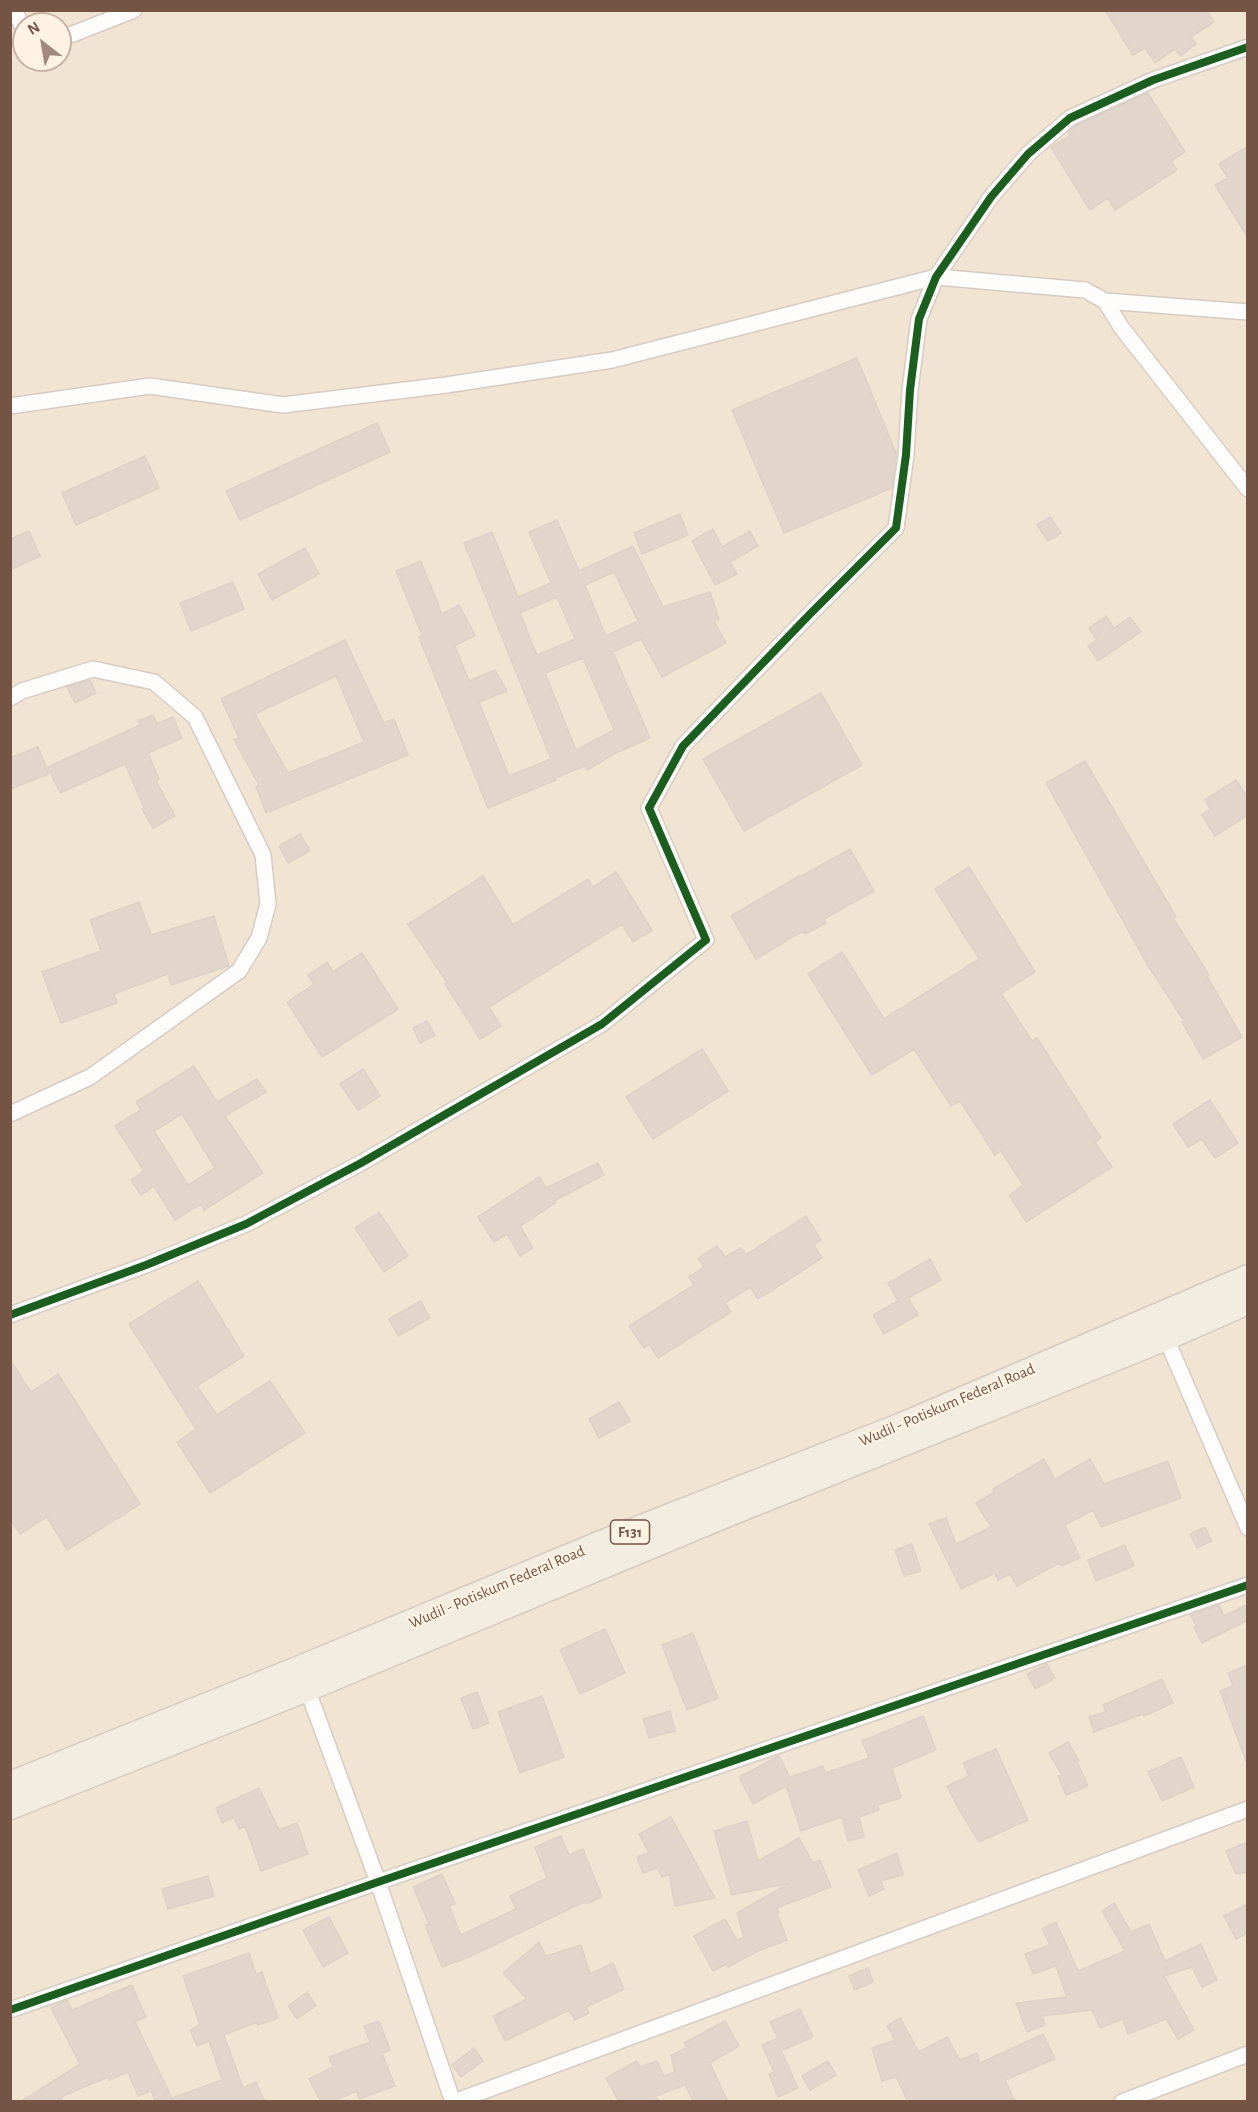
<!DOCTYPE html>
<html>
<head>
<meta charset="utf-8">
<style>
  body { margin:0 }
  #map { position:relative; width:1258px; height:2112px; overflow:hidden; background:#f6efe4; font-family:"Alegreya Sans",sans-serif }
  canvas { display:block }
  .frame { position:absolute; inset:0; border:12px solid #735445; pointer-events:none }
  .north { position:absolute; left:12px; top:12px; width:60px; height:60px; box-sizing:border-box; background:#fff4e4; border:2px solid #c7b4a4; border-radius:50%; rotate:329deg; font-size:16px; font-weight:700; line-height:24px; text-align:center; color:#735445 }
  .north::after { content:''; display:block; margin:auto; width:21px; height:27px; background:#a18a7d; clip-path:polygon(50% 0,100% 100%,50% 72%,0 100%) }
</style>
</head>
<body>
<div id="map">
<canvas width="1258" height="2112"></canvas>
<div class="frame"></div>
<div class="north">N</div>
</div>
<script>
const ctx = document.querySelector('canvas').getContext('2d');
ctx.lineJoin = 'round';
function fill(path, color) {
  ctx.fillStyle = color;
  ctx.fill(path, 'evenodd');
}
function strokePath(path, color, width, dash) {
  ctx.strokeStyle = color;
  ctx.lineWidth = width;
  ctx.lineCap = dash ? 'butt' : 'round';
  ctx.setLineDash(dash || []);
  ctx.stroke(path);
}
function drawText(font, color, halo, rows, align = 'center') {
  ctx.font = font + ' "Alegreya Sans",sans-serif';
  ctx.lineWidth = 4.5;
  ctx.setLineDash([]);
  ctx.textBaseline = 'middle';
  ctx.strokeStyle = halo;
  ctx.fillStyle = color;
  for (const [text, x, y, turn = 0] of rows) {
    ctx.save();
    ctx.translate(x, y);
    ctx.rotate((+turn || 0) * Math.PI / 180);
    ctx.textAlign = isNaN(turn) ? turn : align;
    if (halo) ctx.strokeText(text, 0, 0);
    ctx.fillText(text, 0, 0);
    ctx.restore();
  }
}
fill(new Path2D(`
  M 11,11 L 1247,11 L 1247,2101 L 11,2101 ZM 24,24 L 60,24 L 60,60 L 24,60 Z`), '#f2e4d3');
const building = new Path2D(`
  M 1105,10 L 1206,10 L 1214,22 L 1191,37 L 1196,44 L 1180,56 L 1175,49 L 1155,63 L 1145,48 L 1133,55 Z
  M 1148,93 L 1185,152 L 1171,161 L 1177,170 L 1115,210 L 1108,198 L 1090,210 L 1051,147 L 1070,136 L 1068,133 L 1075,126 Z
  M 1248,146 L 1248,238 L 1215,185 L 1228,178 L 1219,164 Z
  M 857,358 L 896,453 L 892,488 L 784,533 L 732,410 Z
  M 377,423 L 390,452 L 240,520 L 226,491 Z
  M 145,456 L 159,488 L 76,525 L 62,493 Z
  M 680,514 L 688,535 L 642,554 L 634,533 Z
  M 1050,517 L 1061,533 L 1048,541 L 1037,525 Z
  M 557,520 L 579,571 L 633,546 L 663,607 L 710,592 L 719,619 L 714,621 L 726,643 L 662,677 L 641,639 L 613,652 L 650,738 L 616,753 L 587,770 L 585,766 L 555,778 L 556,780 L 488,808 L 419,637 L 422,635 L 396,571 L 421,561 L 442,614 L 459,605 L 475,635 L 455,646 L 469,681 L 495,670 L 507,691 L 479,702 L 509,776 L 551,759 L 464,543 L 492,532 L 518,597 L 551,583 L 529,532 ZM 614,572 L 638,621 L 606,636 L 585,585 ZM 557,597 L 575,639 L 537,655 L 520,613 ZM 583,658 L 614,730 L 576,750 L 545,673 Z
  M 713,529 L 722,547 L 750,531 L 758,546 L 730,562 L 737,574 L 715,585 L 692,541 Z
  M 29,531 L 40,556 L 10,570 L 10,539 Z
  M 305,548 L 319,574 L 272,600 L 258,574 Z
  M 233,582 L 244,609 L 191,631 L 180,603 Z
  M 1106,616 L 1114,628 L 1130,617 L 1141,632 L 1098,661 L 1088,646 L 1097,640 L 1089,628 Z
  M 345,640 L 384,723 L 394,719 L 408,755 L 266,813 L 256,787 L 259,785 L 234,740 L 239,738 L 221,699 ZM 336,676 L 364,742 L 288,773 L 255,714 Z
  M 90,680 L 96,693 L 75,703 L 67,687 Z
  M 821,693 L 862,765 L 744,831 L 703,759 Z
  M 153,715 L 157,724 L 173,717 L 182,738 L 148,753 L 159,779 L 156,781 L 175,816 L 153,828 L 142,809 L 144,808 L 125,764 L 60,793 L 48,767 L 140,725 L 138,721 Z
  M 38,747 L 49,774 L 10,789 L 10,758 Z
  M 1085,761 L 1176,917 L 1173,918 L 1209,975 L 1207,976 L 1242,1037 L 1203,1059 L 1182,1022 L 1184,1021 L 1147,964 L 1046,783 Z
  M 1236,780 L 1248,798 L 1248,815 L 1215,836 L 1202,815 L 1210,809 L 1205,800 Z
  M 300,834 L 310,851 L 288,863 L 279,846 Z
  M 850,849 L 874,891 L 824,919 L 826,923 L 805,934 L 803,931 L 756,959 L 731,916 L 799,876 L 800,877 Z
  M 969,867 L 1035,972 L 1001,993 L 1032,1041 L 1037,1038 L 1101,1138 L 1095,1142 L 1112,1167 L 1026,1222 L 1009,1195 L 1023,1185 L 1001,1151 L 995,1155 L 960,1101 L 951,1106 L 914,1049 L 872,1075 L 808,974 L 842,952 L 884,1019 L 979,959 L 935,889 Z
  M 616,872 L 652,930 L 633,942 L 622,924 L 489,1007 L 501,1026 L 480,1039 L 445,984 L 447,983 L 408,924 L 483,876 L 513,925 L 588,879 L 593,887 Z
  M 139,902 L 151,935 L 214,916 L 229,966 L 171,985 L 168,974 L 114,994 L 117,1003 L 61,1023 L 42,972 L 101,951 L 90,920 Z
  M 362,953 L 398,1009 L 322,1057 L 287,1002 L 314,984 L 308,975 L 327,962 L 333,972 Z
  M 427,1021 L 435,1035 L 420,1043 L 413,1028 Z
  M 702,1049 L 728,1091 L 653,1139 L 626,1097 Z
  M 194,1066 L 217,1102 L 257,1079 L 266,1092 L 225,1116 L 263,1173 L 204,1210 L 201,1204 L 175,1220 L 154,1186 L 141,1195 L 131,1180 L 144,1171 L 115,1126 L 141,1110 L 136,1102 ZM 182,1114 L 215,1168 L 188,1185 L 154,1131 Z
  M 363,1069 L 380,1096 L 358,1110 L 340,1084 Z
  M 1210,1100 L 1238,1143 L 1215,1158 L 1202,1139 L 1188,1147 L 1173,1124 Z
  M 598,1163 L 604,1175 L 554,1201 L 555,1203 L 520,1226 L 533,1248 L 520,1256 L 507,1234 L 494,1242 L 478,1217 L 539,1177 L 546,1188 Z
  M 379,1212 L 408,1256 L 384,1272 L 355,1228 Z
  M 806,1216 L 821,1240 L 814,1245 L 822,1258 L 758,1299 L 750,1287 L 725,1303 L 731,1312 L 658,1358 L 649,1344 L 644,1348 L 629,1326 L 694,1285 L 689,1277 L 704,1267 L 698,1258 L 717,1246 L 725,1257 L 741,1248 L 746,1255 Z
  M 930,1259 L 941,1280 L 908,1298 L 918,1315 L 884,1334 L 873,1315 L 898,1301 L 888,1283 Z
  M 198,1281 L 244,1356 L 197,1386 L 217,1415 L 270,1381 L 305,1433 L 210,1493 L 177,1442 L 196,1429 L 129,1324 Z
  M 421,1301 L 430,1318 L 398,1336 L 389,1319 Z
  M 10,1360 L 31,1392 L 58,1374 L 140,1504 L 67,1550 L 47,1517 L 20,1534 L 10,1519 Z
  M 619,1402 L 630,1421 L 599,1438 L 589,1419 Z
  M 1044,1459 L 1055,1479 L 1090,1459 L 1104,1484 L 1168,1461 L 1181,1498 L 1101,1527 L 1093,1510 L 1065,1525 L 1080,1558 L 1061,1566 L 1059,1563 L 1017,1586 L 1010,1574 L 998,1580 L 995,1573 L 961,1589 L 929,1524 L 946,1518 L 956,1544 L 991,1527 L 976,1503 L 994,1492 L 993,1489 Z
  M 1205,1527 L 1212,1541 L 1197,1548 L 1190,1534 Z
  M 912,1544 L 921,1571 L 904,1576 L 895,1550 Z
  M 1125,1545 L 1134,1566 L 1096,1581 L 1088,1560 Z
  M 1248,1604 L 1248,1620 L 1202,1643 L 1194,1627 L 1196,1626 L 1191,1615 L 1219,1605 L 1224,1616 Z
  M 605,1629 L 625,1673 L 580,1694 L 560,1650 Z
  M 693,1633 L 718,1698 L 687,1710 L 662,1645 Z
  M 1047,1664 L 1055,1678 L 1035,1689 L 1027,1674 Z
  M 1248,1665 L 1248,1760 L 1246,1761 L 1220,1691 L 1233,1686 L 1228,1673 Z
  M 1162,1679 L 1173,1703 L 1144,1716 L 1143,1714 L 1094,1732 L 1089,1717 L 1106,1712 L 1103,1705 Z
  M 477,1692 L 489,1723 L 473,1729 L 461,1698 Z
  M 542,1696 L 564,1757 L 520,1773 L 498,1712 Z
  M 670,1711 L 675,1731 L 649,1738 L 643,1719 Z
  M 923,1716 L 936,1750 L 892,1768 L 901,1798 L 877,1805 L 879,1810 L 859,1817 L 864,1837 L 848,1841 L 842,1817 L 801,1831 L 786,1786 L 753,1804 L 739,1777 L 779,1756 L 790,1777 L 823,1766 L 825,1773 L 869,1758 L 862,1741 Z
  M 1068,1742 L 1079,1761 L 1077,1762 L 1088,1786 L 1066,1795 L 1058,1776 L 1062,1775 L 1049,1753 Z
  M 996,1749 L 1028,1820 L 979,1842 L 957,1806 L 947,1786 L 969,1776 L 963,1763 Z
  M 1181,1757 L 1194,1787 L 1162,1801 L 1148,1772 Z
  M 259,1788 L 279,1830 L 297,1823 L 308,1854 L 261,1871 L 245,1826 L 239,1829 L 234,1817 L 222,1823 L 216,1808 Z
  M 671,1817 L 715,1898 L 675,1906 L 669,1874 L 662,1877 L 657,1868 L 643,1873 L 637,1857 L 649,1853 L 639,1834 Z
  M 747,1821 L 758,1861 L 799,1838 L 813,1863 L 820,1860 L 831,1887 L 777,1908 L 779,1912 L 777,1913 L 787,1940 L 758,1951 L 728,1967 L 726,1964 L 713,1971 L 694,1936 L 725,1919 L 737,1940 L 744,1937 L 737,1913 L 790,1883 L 732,1895 L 714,1831 Z
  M 561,1836 L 569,1855 L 583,1849 L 602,1897 L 589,1903 L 582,1903 L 469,1957 L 442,1967 L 425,1925 L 429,1924 L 413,1887 L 442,1874 L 455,1904 L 449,1906 L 461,1935 L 516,1909 L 510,1896 L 547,1878 L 535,1847 Z
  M 1248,1842 L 1248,1872 L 1236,1874 L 1226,1851 Z
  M 897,1853 L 903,1875 L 881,1881 L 884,1889 L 869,1896 L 858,1870 Z
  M 208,1876 L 214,1896 L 168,1909 L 162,1889 Z
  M 1114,1903 L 1131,1932 L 1149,1924 L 1165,1961 L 1201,1944 L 1217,1980 L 1202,1987 L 1192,1967 L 1164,1976 L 1194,2030 L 1178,2039 L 1166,2019 L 1128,2034 L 1123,2019 L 1100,2028 L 1092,2010 L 1042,2016 L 1045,2025 L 1027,2032 L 1016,2003 L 1067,1997 L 1056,1966 L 1033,1974 L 1025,1954 L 1050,1945 L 1042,1929 L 1056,1922 L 1078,1971 L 1125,1951 L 1102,1911 Z
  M 1248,1904 L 1248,1933 L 1236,1939 L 1224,1916 Z
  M 329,1917 L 348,1953 L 323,1967 L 303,1930 Z
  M 539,1942 L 546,1956 L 581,1945 L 590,1974 L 613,1963 L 624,1989 L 586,2007 L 589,2013 L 575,2020 L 569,2010 L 505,2041 L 493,2016 L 527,1999 L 503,1973 Z
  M 249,1953 L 256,1974 L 262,1972 L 278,2018 L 258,2025 L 257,2022 L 224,2035 L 243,2088 L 256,2082 L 265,2102 L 156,2102 L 151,2091 L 138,2096 L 128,2072 L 109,2080 L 108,2077 L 61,2097 L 63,2102 L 20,2102 L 80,2064 L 51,2008 L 67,2000 L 72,2010 L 132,1985 L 146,2017 L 135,2022 L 172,2098 L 222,2080 L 209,2041 L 197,2046 L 190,2030 L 200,2025 L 183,1976 Z
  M 868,1968 L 873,1982 L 855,1990 L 849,1976 Z
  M 307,1992 L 316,2006 L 297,2019 L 288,2006 Z
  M 800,2009 L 813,2037 L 783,2050 L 770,2022 Z
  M 900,2018 L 919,2052 L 947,2037 L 960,2060 L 977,2053 L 980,2063 L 1043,2034 L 1055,2059 L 1005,2080 L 1015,2102 L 908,2102 L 896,2077 L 882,2081 L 872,2048 L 895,2040 L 887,2026 Z
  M 379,2021 L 390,2050 L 382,2053 L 395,2086 L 359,2099 L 357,2091 L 330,2102 L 321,2102 L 309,2079 L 333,2067 L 329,2057 L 370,2042 L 364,2026 Z
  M 725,2021 L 739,2046 L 710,2063 L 728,2102 L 694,2102 L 685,2085 L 656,2096 L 659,2102 L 619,2102 L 606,2078 L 637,2061 L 640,2067 L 657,2061 L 664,2076 L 675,2072 L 671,2055 L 687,2048 L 684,2043 Z
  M 776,2039 L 798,2088 L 778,2097 L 769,2074 L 774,2072 L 762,2045 Z
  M 474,2048 L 483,2061 L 461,2077 L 452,2065 Z
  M 828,2061 L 836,2075 L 810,2090 L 802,2076 Z`);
fill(building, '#e2d6cc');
strokePath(building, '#ded1c7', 1.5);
const minor = new Path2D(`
  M 14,10 L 24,29
  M 60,39 L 134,10
  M 1105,301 L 1121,327 L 1248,489
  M 10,406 L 150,386 L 283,405 L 446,385 L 612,360 L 936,277 L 1085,290 L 1105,301 L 1248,312
  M 10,698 L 22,691 L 93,669 L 154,682 L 195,717 L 263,855 L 268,904 L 259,938 L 239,971 L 90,1077 L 10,1114
  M 10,1315 L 146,1265 L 246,1224 L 361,1163 L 602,1024 L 706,940 L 649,808 L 683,746 L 809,615 L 896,528 L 906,455 L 910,390 L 919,319 L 936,277 L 991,197 L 1028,154 L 1070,118 L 1153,80 L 1248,47
  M 1166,1338 L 1248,1528
  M 305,1683 L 378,1882 L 453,2102
  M 10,2010 L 378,1882 L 1248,1585
  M 454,2102 L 1248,1809
  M 1122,2102 L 1248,2054`);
const primary = new Path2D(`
  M 10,1784 L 300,1668 L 601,1543 L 902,1425 L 1248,1277
  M 10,1807 L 307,1689 L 736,1511 L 1166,1338 L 1248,1302`);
strokePath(minor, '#d7ccc3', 18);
strokePath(primary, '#d5cac2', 27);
strokePath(minor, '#fefdfb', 15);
strokePath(primary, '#f2ece1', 24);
strokePath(new Path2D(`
  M 10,1315 L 146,1265 L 246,1224 L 361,1163 L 602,1024 L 706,940 L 649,808 L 683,746 L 809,615 L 896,528 L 906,455 L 910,390 L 919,319 L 936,277 L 991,197 L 1028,154 L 1070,118 L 1153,80 L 1248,47
  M 10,2010 L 378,1882 L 1248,1585`), '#1b5e20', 8);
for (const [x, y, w] of [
  [630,1532,39]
]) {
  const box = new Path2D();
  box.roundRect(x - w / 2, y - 12, w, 24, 4.5);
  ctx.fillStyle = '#fff4e4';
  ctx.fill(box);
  strokePath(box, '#735445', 1.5);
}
drawText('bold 15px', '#735445', null, [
  ["F131",630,1532]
]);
drawText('16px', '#735445', '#fff4e4', [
  ["Wudil - Potiskum Federal Road",947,1405,-23],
  ["Wudil - Potiskum Federal Road",497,1587,-23]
]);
</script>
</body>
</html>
